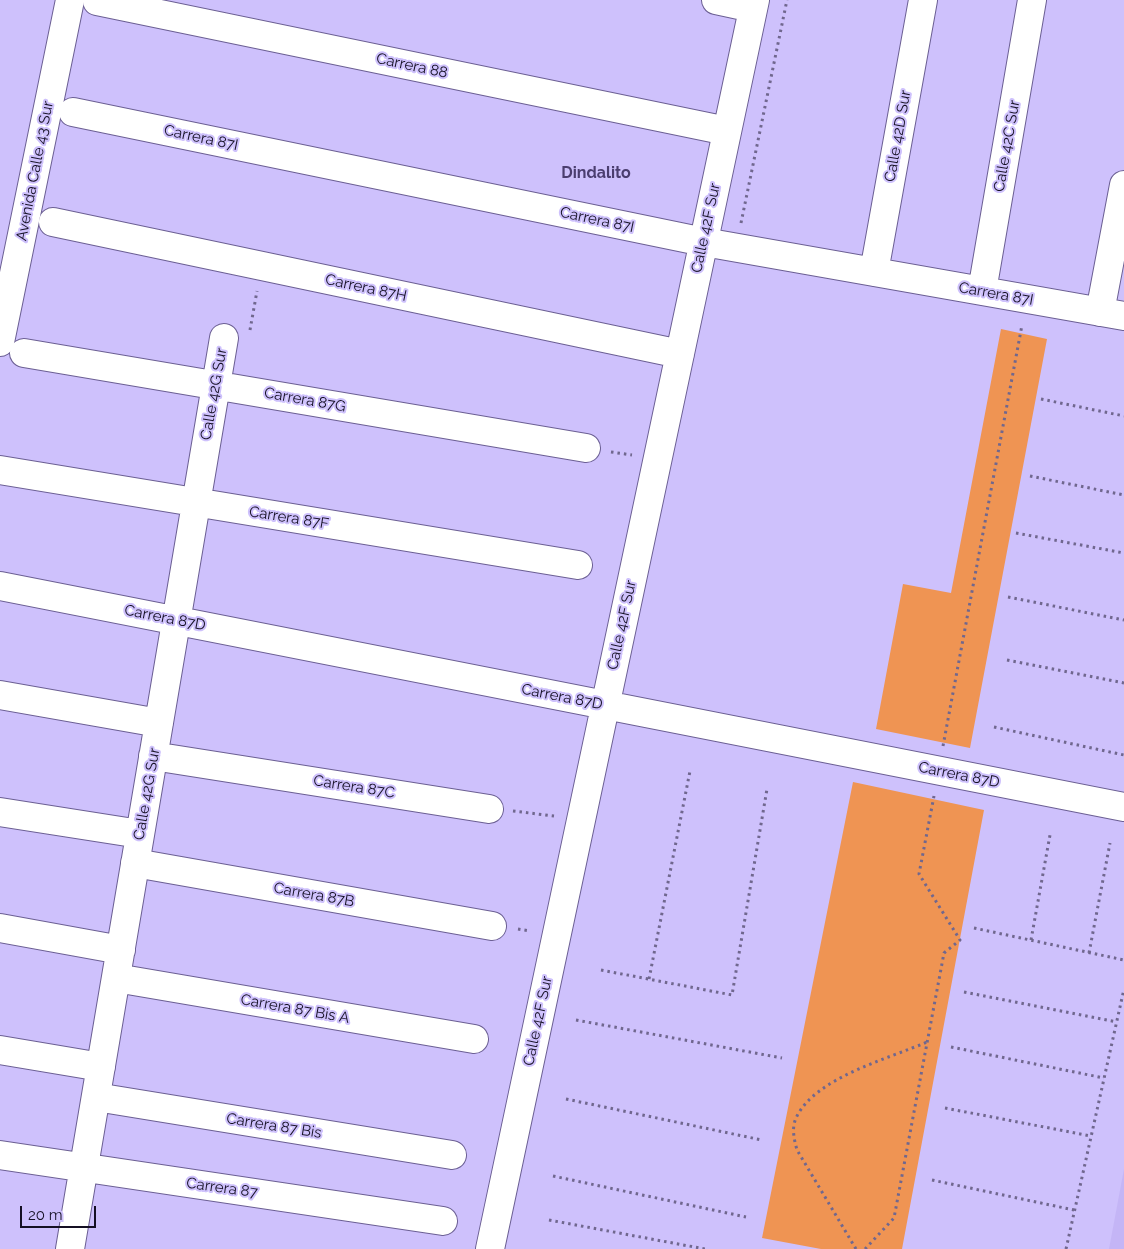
<!DOCTYPE html>
<html>
<head>
<meta charset="utf-8">
<style>
  body { margin:0 }
  #map { position:relative; width:1124px; height:1249px; overflow:hidden; background:#cec1fc; font-family:Raleway,sans-serif }
  canvas { display:block }
  .scale { position:absolute; left:20px; top:1206px; width:76px; height:22px; box-sizing:border-box; border:2px solid #151024; border-top:0; padding-left:6px; font-size:15px; line-height:18px; white-space:nowrap; color:#151024; -webkit-text-stroke:4px #cec1fc; paint-order:stroke }
</style>
</head>
<body>
<div id="map">
<canvas width="1124" height="1249"></canvas>
<div class="scale">20 m</div>
</div>
<script>
const ctx = document.querySelector('canvas').getContext('2d');
ctx.lineJoin = 'round';
function fill(path, color) {
  ctx.fillStyle = color;
  ctx.fill(path, 'evenodd');
}
function strokePath(path, color, width, dash) {
  ctx.strokeStyle = color;
  ctx.lineWidth = width;
  ctx.lineCap = dash ? 'butt' : 'round';
  ctx.setLineDash(dash || []);
  ctx.stroke(path);
}
function drawText(font, color, halo, rows, align = 'center') {
  ctx.font = font + ' Raleway,sans-serif';
  ctx.lineWidth = 4;
  ctx.setLineDash([]);
  ctx.textBaseline = 'middle';
  ctx.strokeStyle = halo;
  ctx.fillStyle = color;
  for (const [text, x, y, turn = 0] of rows) {
    ctx.save();
    ctx.translate(x, y);
    ctx.rotate((+turn || 0) * Math.PI / 180);
    ctx.textAlign = isNaN(turn) ? turn : align;
    if (halo) ctx.strokeText(text, 0, 0);
    ctx.fillText(text, 0, 0);
    ctx.restore();
  }
}
fill(new Path2D(`
  M 1124,1169 L 1124,1249 L 1109,1249 Z`), '#c4b5f6');
fill(new Path2D(`
  M 1001,329 L 1047,339 L 970,748 L 876,729 L 903,584 L 951,593 Z
  M 853,782 L 984,810 L 902,1249 L 821,1249 L 762,1238 Z`), '#ef9453');
const minor = new Path2D(`
  M 716,0 L 753,8
  M 97,1 L 727,131
  M 73,112 L 704,242 L 1124,316
  M 53,222 L 680,354
  M 874,272 L 923,0
  M 982,291 L 1032,0
  M 1100,312 L 1124,185
  M 24,353 L 586,448
  M 0,470 L 578,565
  M 0,586 L 1124,807
  M 0,695 L 159,723
  M 153,756 L 489,809
  M 0,812 L 140,834
  M 135,863 L 492,926
  M 0,928 L 121,950
  M 116,978 L 474,1039
  M 0,1050 L 101,1067
  M 96,1097 L 452,1155
  M 0,1155 L 443,1221
  M 70,1249 L 224,338
  M 490,1249 L 755,0`);
const secondary = new Path2D(`
  M 0,342 L 70,0`);
strokePath(minor, '#6b5f93', 30);
strokePath(secondary, '#6b5f93', 30);
strokePath(new Path2D(`
  M 741,223 L 787,0
  M 250,330 L 257,291
  M 1041,399 L 1124,416
  M 611,452 L 632,455
  M 1030,476 L 1124,495
  M 1016,533 L 1124,553
  M 1008,597 L 1124,620
  M 1007,660 L 1124,683
  M 994,727 L 1124,755
  M 943,746 L 1022,325
  M 513,811 L 554,816
  M 974,928 L 1124,960
  M 518,929 L 530,931
  M 1031,940 L 1050,835
  M 1089,953 L 1110,843
  M 601,970 L 732,995 L 767,789
  M 649,979 L 690,771
  M 964,992 L 1117,1022
  M 576,1020 L 782,1058
  M 951,1047 L 1104,1078
  M 566,1099 L 762,1140
  M 945,1108 L 1091,1136
  M 553,1176 L 746,1217
  M 932,1180 L 1074,1210
  M 549,1220 L 705,1249
  M 856,1249 L 797,1150 C 794,1139 791,1127 797,1116 C 817,1077 888,1059 927,1042
  M 865,1249 L 894,1218 L 944,953 L 960,940 L 919,874 L 934,796
  M 1066,1249 L 1124,989`), '#70678e', 3, [2.5, 4]);
strokePath(minor, '#fff', 28);
strokePath(secondary, '#fff', 28);
drawText('15px', '#151024', '#cec1fc', [
  ["Carrera 88",412,66,12],
  ["Calle 42D Sur",898,136,-80],
  ["Carrera 87I",201,138,12],
  ["Calle 42C Sur",1007,146,-80],
  ["Avenida Calle 43 Sur",35,171,-79],
  ["Carrera 87I",597,220,12],
  ["Calle 42F Sur",706,228,-78],
  ["Carrera 87H",366,288,12],
  ["Carrera 87I",996,294,10],
  ["Calle 42G Sur",214,394,-80],
  ["Carrera 87G",305,400,10],
  ["Carrera 87F",289,518,9],
  ["Carrera 87D",165,618,11],
  ["Calle 42F Sur",622,625,-78],
  ["Carrera 87D",562,697,11],
  ["Carrera 87D",959,775,11],
  ["Carrera 87C",354,787,9],
  ["Calle 42G Sur",147,794,-80],
  ["Carrera 87B",314,895,10],
  ["Carrera 87 Bis A",295,1009,10],
  ["Calle 42F Sur",538,1021,-78],
  ["Carrera 87 Bis",274,1126,9],
  ["Carrera 87",222,1188,8]
]);
drawText('bold 16px', '#4b3e6f', '#cec1fc', [
  ["Dindalito",596,173]
]);
</script>
</body>
</html>
